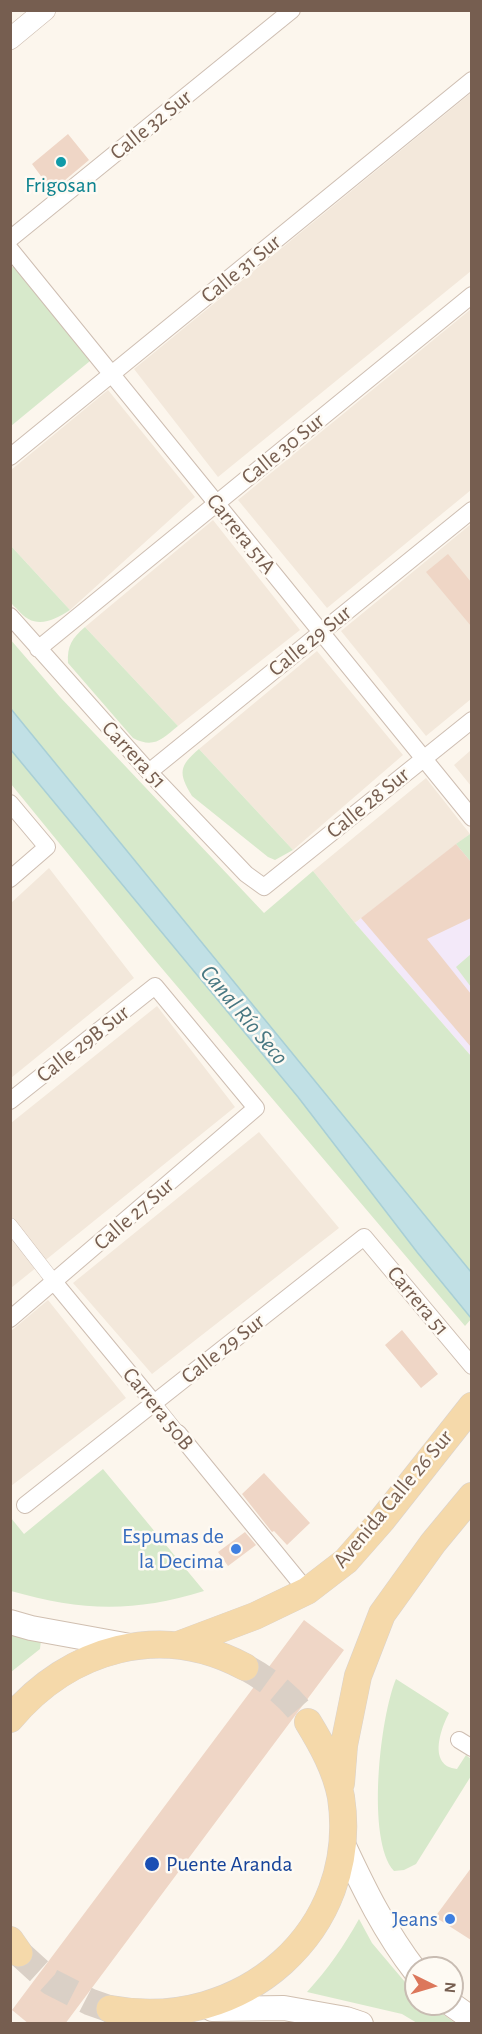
<!DOCTYPE html>
<html>
<head>
<meta charset="utf-8">
<style>
  body { margin:0 }
  #map { position:relative; width:482px; height:2034px; overflow:hidden; background:#fcf6ed; font-family:"Alegreya Sans",sans-serif }
  canvas { display:block }
  .frame { position:absolute; inset:0; border:12px solid #765e50; pointer-events:none }
  .north { position:absolute; left:404px; top:1956px; width:60px; height:60px; box-sizing:border-box; background:#fefaf3; border:2px solid #c8bcb2; border-radius:50%; rotate:95deg; font-size:16px; font-weight:700; line-height:24px; text-align:center; color:#765e50 }
  .north::after { content:''; display:block; margin:auto; width:21px; height:27px; background:#dc775b; clip-path:polygon(50% 0,100% 100%,50% 72%,0 100%) }
</style>
</head>
<body>
<div id="map">
<canvas width="482" height="2034"></canvas>
<div class="frame"></div>
<div class="north">N</div>
</div>
<script>
const ctx = document.querySelector('canvas').getContext('2d');
ctx.lineJoin = 'round';
function fill(path, color) {
  ctx.fillStyle = color;
  ctx.fill(path, 'evenodd');
}
function strokePath(path, color, width, dash) {
  ctx.strokeStyle = color;
  ctx.lineWidth = width;
  ctx.lineCap = dash ? 'butt' : 'round';
  ctx.setLineDash(dash || []);
  ctx.stroke(path);
}
function drawText(font, color, halo, rows, align = 'center') {
  ctx.font = font + ' "Alegreya Sans",sans-serif';
  ctx.lineWidth = 5;
  ctx.setLineDash([]);
  ctx.textBaseline = 'middle';
  ctx.strokeStyle = halo;
  ctx.fillStyle = color;
  for (const [text, x, y, turn = 0] of rows) {
    ctx.save();
    ctx.translate(x, y);
    ctx.rotate((+turn || 0) * Math.PI / 180);
    ctx.textAlign = isNaN(turn) ? turn : align;
    if (halo) ctx.strokeText(text, 0, 0);
    ctx.fillText(text, 0, 0);
    ctx.restore();
  }
}
fill(new Path2D(`
  M 471,93 L 471,271 L 218,477 L 134,369 Z
  M 471,309 L 471,490 L 327,608 L 238,500 Z
  M 108,390 L 195,497 L 70,610 L 11,546 L 11,470 Z
  M 213,520 L 300,630 L 178,726 L 85,627 Z
  M 471,524 L 471,699 L 426,736 L 341,631 Z
  M 317,651 L 403,755 L 293,850 L 199,749 Z
  M 471,750 L 471,786 L 454,765 Z
  M 426,778 L 470,834 L 355,923 L 313,871 Z
  M 49,868 L 134,978 L 11,1078 L 11,903 Z
  M 157,1006 L 235,1107 L 11,1288 L 11,1123 Z
  M 259,1132 L 339,1228 L 152,1374 L 73,1283 Z
  M 48,1300 L 126,1398 L 11,1486 L 11,1331 Z`), '#f3e8db');
fill(new Path2D(`
  M 470,834 L 472,836 L 471,1056 L 355,923 Z`), '#f3e9f9');
fill(new Path2D(`
  M 14,266 L 90,361 L 11,426 L 10,269 Z
  M 10,546 L 11,546 L 70,610 C 51,622 34,630 17,609 C 15,607 12,605 11,602 C 8,594 10,557 10,546 Z
  M 85,627 L 178,726 C 162,739 154,749 133,738 L 68,663 C 67,646 72,638 85,627 Z
  M 10,639 L 60,697 L 264,913 L 313,871 L 355,923 L 471,1056 L 472,1318 L 465,1326 L 148,952 L 11,784 Z
  M 199,749 L 293,850 L 275,860 L 268,857 L 192,796 C 178,773 179,766 199,749 Z
  M 470,834 L 471,836 L 471,862 L 456,844 Z
  M 471,954 L 471,987 L 456,967 Z
  M 103,1469 L 204,1591 C 133,1613 81,1611 11,1591 L 11,1518 L 24,1534 Z
  M 11,1631 L 41,1640 L 40,1649 L 11,1672 Z
  M 396,1679 L 449,1713 C 440,1730 428,1766 457,1769 L 466,1755 L 471,1759 L 471,1776 L 416,1864 L 404,1870 L 394,1871 C 366,1840 380,1717 396,1679 Z
  M 359,1919 L 372,1943 L 416,1995 L 416,2004 L 429,2004 L 455,2023 L 417,2023 L 402,2014 L 307,1992 C 328,1969 344,1946 359,1919 Z`), '#d7e9cb');
const water = new Path2D(`
  M 11,709 L 471,1272 L 471,1318 L 417,1252 L 298,1097 L 11,750 Z`);
fill(water, '#c1e0e5');
strokePath(water, '#a8cfd6', 1.5);
fill(new Path2D(`
  M 68,134 L 89,160 L 52,191 L 32,164 Z
  M 448,554 L 471,582 L 471,626 L 426,572 Z
  M 456,844 L 471,862 L 471,918 L 427,939 L 471,994 L 471,1047 L 361,918 Z
  M 402,1330 L 438,1374 L 421,1388 L 385,1345 Z
  M 264,1473 L 310,1523 L 287,1545 L 274,1531 L 272,1532 L 242,1494 Z
  M 245,1532 L 256,1545 L 228,1566 L 218,1552 Z
  M 304,1620 L 344,1650 L 65,2024 L 29,2024 L 12,2010 Z
  M 471,1868 L 471,1940 L 435,1917 Z`), '#efd6c6');
strokePath(new Path2D(`
  M 245,1667 C 269,1680 293,1699 308,1722
  M 19,1953 L 51,1982 L 90,2002 L 110,2009`), '#dad0c6', 27, [27, 14]);
const pedestrian = new Path2D(`
  M 10,1225 L 55,1283
  M 154,1403 L 178,1433`);
const minor = new Path2D(`
  M 10,239 L 292,10
  M 10,249 L 472,818
  M 10,457 L 472,80
  M 10,616 L 149,772 L 246,874 L 264,887 L 472,720
  M 38,649 L 472,295
  M 149,772 L 472,510
  M 10,803 L 47,847 L 10,879
  M 10,1101 L 155,986 L 256,1108 L 10,1319
  M 55,1283 L 154,1403
  M 178,1433 L 307,1591
  M 25,1505 L 364,1237 L 472,1366
  M 459,1740 L 472,1748`);
const tertiary = new Path2D(`
  M 10,39 L 45,10`);
const secondary = new Path2D(`
  M 10,1622 L 31,1628 L 130,1646
  M 343,1844 C 364,1889 385,1932 416,1972
  M 451,2004 L 472,2019
  M 212,2009 L 284,2008 L 346,2019 L 361,2024`);
const primary = new Path2D(`
  M 178,1645 L 255,1616 L 307,1591 L 346,1561 L 382,1520 L 472,1406
  M 10,1719 C 70,1648 161,1622 245,1667
  M 341,1783 L 344,1745 L 358,1676 L 382,1614 L 433,1543 L 472,1496
  M 10,1940 L 19,1953
  M 110,2009 C 242,2034 361,1930 341,1797 C 336,1770 322,1745 308,1722`);
strokePath(pedestrian, '#cebeb2', 15);
strokePath(minor, '#cebeb2', 18);
strokePath(tertiary, '#cebeb2', 22);
strokePath(secondary, '#d0bfb0', 26);
strokePath(primary, '#d9d2ce', 28);
strokePath(pedestrian, '#fff', 14);
strokePath(minor, '#fff', 16);
strokePath(tertiary, '#fff', 21);
strokePath(secondary, '#fff', 24);
strokePath(primary, '#f5d9aa', 27);
for (const [x, y, r, color] of [
  [61,162,6,"#0f9aa8"],
  [236,1549,6,"#3f7fe0"],
  [152,1864,8,"#1a4fb4"],
  [450,1919,6,"#3f7fe0"]
]) {
  const dot = new Path2D();
  dot.arc(x, y, r, 0, 2 * Math.PI);
  ctx.fillStyle = color;
  ctx.fill(dot);
  strokePath(dot, '#fefaf3', 2);
}
drawText('22px', '#765e50', '#fefaf3', [
  ["Calle 32 Sur",151,125,-39],
  ["Calle 31 Sur",241,269,-39],
  ["Calle 30 Sur",283,449,-39],
  ["Carrera 51A",241,534,51],
  ["Calle 29 Sur",310,641,-39],
  ["Carrera 51",134,755,47],
  ["Calle 28 Sur",368,803,-39],
  ["Calle 29B Sur",83,1044,-38],
  ["Calle 27 Sur",134,1214,-41],
  ["Carrera 51",418,1301,50],
  ["Calle 29 Sur",223,1349,-38],
  ["Carrera 50B",158,1409,51],
  ["Avenida Calle 26 Sur",393,1499,-50]
]);
drawText('22px', '#0d838f', '#fefaf3', [
  ["Frigosan",61,185]
]);
drawText('22px', '#366cbe', '#fefaf3', [
  ["Espumas de",224,1536],
  ["la Decima",224,1561],
  ["Jeans",438,1919]
], 'right');
drawText('22px', '#164399', '#fefaf3', [
  ["Puente Aranda",166,1864]
], 'left');
drawText('italic 24px', '#477781', '#fefaf3', [
  ["Canal Río Seco",244,1015,50]
]);
</script>
</body>
</html>
